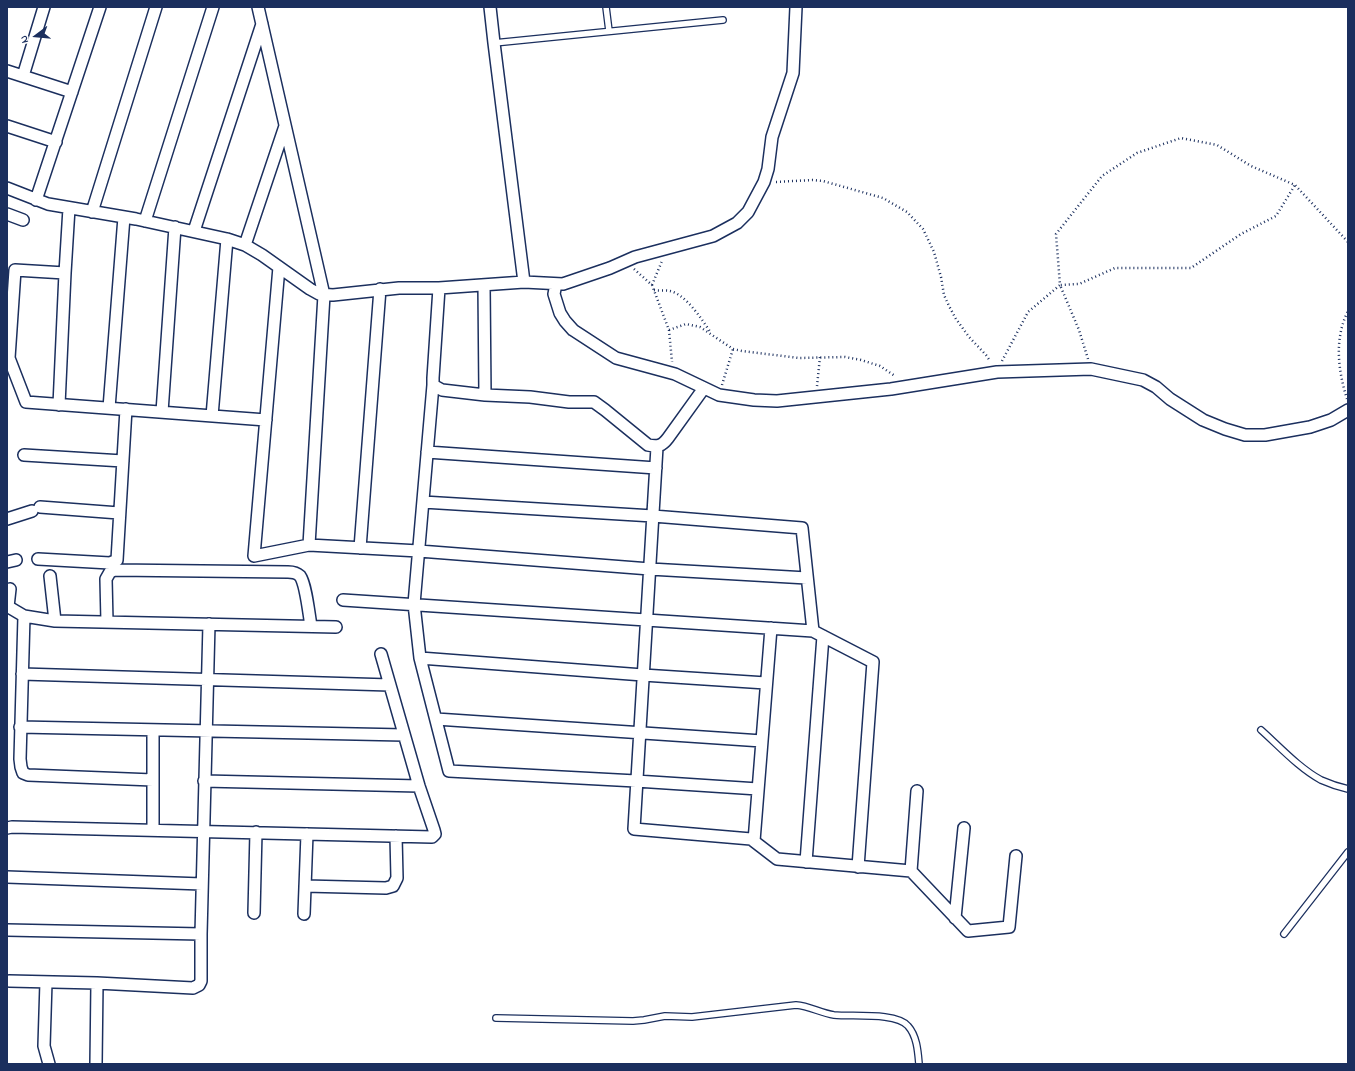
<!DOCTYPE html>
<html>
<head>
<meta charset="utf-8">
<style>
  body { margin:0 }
  #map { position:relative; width:1355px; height:1071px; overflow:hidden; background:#fff; font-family:"Indie Flower",sans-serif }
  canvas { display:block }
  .frame { position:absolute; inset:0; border:8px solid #1b2f5e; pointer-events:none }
  .north { position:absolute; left:16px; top:16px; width:40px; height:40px; -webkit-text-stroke:3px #fff; paint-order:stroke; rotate:254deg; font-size:11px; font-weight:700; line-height:16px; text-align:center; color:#1b2f5e }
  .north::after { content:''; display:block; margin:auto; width:14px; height:18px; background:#1b2f5e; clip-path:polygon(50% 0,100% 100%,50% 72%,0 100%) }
</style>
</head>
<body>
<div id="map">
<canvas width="1355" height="1071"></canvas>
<div class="frame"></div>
<div class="north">N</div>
</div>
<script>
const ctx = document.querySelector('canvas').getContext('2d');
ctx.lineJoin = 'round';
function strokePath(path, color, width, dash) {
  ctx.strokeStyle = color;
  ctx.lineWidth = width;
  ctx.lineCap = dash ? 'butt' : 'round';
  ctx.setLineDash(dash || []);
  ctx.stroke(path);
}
const service = new Path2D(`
  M 606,7 L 609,31
  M 494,43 L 723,20
  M 1261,730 C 1280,747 1299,768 1321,780 C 1330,784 1339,787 1348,789
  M 1284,934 L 1348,852
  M 496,1018 L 633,1021 L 644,1020 L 665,1016 L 692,1017 L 796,1005 C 810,1006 820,1013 834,1015 C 852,1017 896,1012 908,1026 C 917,1036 918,1052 919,1064`);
const minor = new Path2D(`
  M 258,7 L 324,295 L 309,545
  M 490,7 L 494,43 L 524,282
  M 7,71 L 72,92
  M 23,76 L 44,7
  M 7,126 L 56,142
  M 7,188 L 48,204 L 136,219 L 227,239 L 245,245 L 262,255 L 310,289 L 319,294 L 333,295 L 399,288 L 439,288 L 524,282 L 563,284 L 610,268 L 635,257 L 713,236 L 737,223 L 748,212 L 764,182 L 768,169 L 772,137 L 793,73 L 796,7
  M 36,200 L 100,7
  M 69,208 L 65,273 L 15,270 L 9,358 L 26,402 L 266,420
  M 92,212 L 156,7
  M 7,214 L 23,220
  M 145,221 L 213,7
  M 194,231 L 262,24
  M 245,245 L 285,126
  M 279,267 L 254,556 L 309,545 L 419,551 L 650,569 L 807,578
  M 556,284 L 554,294 L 560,313 L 565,321 L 573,330 L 616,358 L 675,374 L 719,395 L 754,400 L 777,401 L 891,389 L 997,372 L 1091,369 L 1143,380 L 1156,387 L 1170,399 L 1203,420 L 1225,429 L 1245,435 L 1265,435 L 1310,427 L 1331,420 L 1348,410
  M 484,285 L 485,395
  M 439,288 L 433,378 L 433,385 L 442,390 L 485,395 L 530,397 L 569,402 L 594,402 L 605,410 L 648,445 C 658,447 662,446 668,438 L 704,388
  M 433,385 L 414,604 L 420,658 L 449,771 L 636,781 L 758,789
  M 59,405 L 65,273
  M 109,408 L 124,217
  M 162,412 L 175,227
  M 212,416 L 227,239
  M 657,447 L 634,829 L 751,839 L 777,859 L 911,871 L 968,931 L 1009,927 L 1016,856
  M 427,452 L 656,468
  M 24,455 L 123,461
  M 423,502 L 653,516 L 802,528 L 813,631
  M 40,507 L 119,513
  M 7,519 L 32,511
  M 360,548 L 380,289
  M 38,559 L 110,563 L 117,560 L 126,409
  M 7,562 L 16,560
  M 50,576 L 55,621
  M 343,600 L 813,631 L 873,662 L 858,867
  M 7,606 L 24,616 L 55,621 L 336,627
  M 8,607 L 10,589
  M 24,616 L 20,759 L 21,767 L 23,773 L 28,775 L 153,780
  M 107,622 L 106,579 L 110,572 L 115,570 L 288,572 C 292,572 297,573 300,576 C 306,584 309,615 311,626
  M 420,658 L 643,675 L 766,683
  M 22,674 L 390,685
  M 436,719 L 762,741
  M 20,727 L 404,735
  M 204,781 L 419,786
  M 7,828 L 12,827 L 432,837 L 435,834 L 434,830 L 419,786 L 381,654
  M 153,830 L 153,730
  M 754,841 L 771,628
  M 806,862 L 823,636
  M 911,871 L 917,791
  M 7,877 L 202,884
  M 305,886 L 386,888 L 393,886 L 397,878 L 396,836
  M 254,913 L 256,832
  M 304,914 L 307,834
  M 955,918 L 964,828
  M 7,930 L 201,934
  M 9,981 L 97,983 L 193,988 L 199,985 L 201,981 L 201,934 L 209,624
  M 46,982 L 44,1046 L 49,1064
  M 96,1064 L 97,983`);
strokePath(service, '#1b2f5e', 8);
strokePath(minor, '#1b2f5e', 14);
strokePath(new Path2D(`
  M 776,182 L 812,180 L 823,181 L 883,198 L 907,212 L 923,229 L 934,252 L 941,277 L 944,295 L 949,306 L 956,319 L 969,337 L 986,355 L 990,361
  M 634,269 L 652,285 L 669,330 L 672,362
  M 652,285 L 662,261
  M 654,290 C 659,291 665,290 670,291 C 687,295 702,320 711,333
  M 669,330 L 686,324 L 700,327 L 733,349 L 742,351 L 799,358 L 845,357 L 861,360 L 880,366 L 895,376
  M 1088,359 L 1079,330 L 1060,285 L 1079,284 L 1115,268 L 1191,268 L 1241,234 L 1276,216 L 1295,185
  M 1002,361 L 1028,312 L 1060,285 L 1056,234 L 1102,176 L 1137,153 L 1181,138 L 1217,145 L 1251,166 L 1295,185 L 1348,242
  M 722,385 L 733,349
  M 817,386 L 820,357
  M 1347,399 C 1338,370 1334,339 1348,311`), '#1b2f5e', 2.5, [1, 3]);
strokePath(service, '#fff', 5.5);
strokePath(minor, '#fff', 11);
</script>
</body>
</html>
